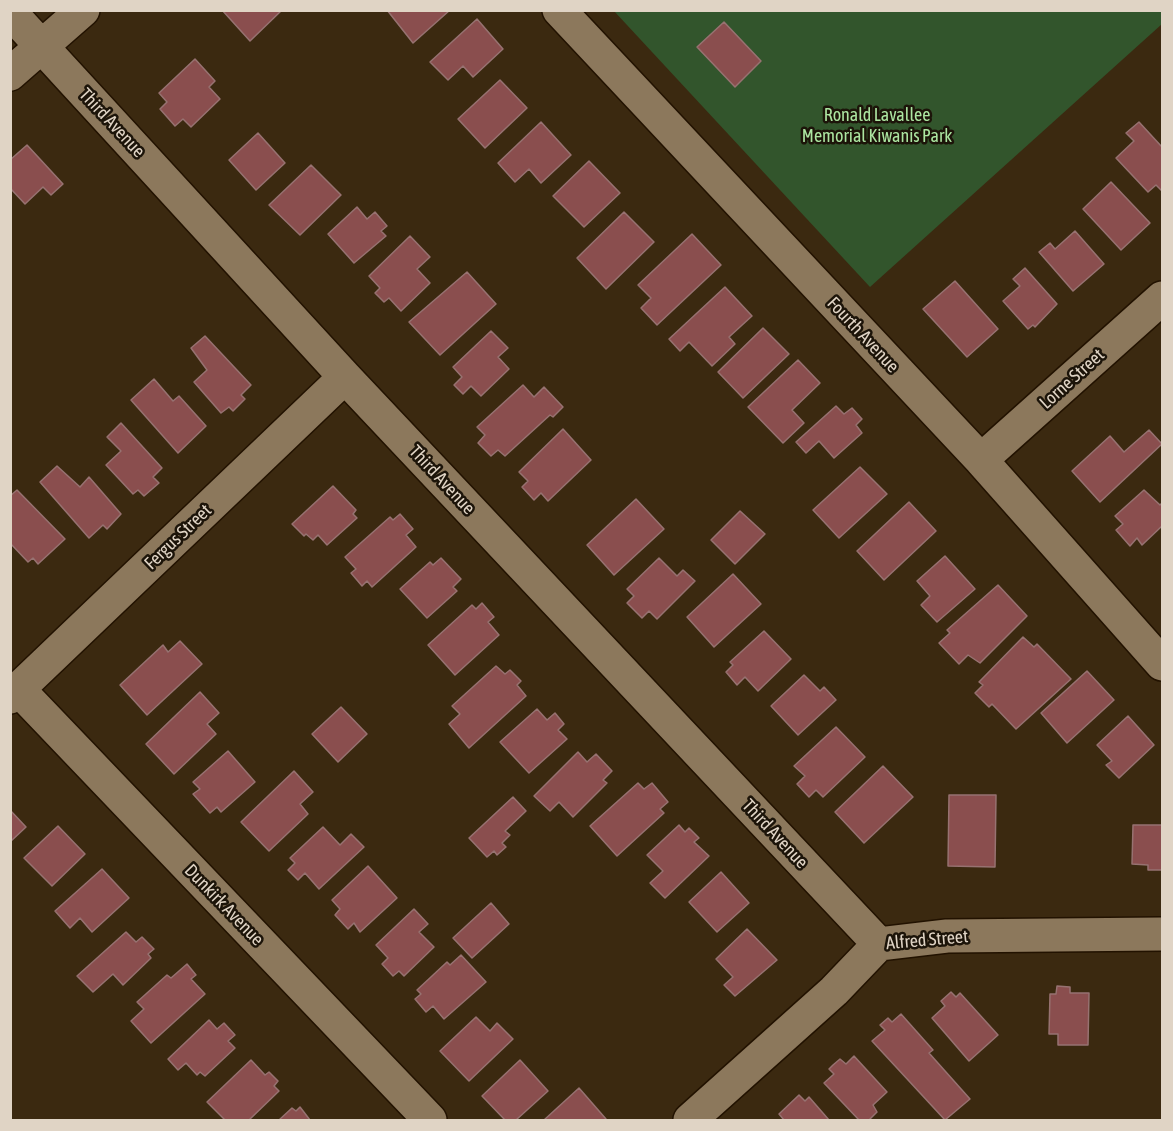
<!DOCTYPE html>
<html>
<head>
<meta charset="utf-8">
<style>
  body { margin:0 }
  #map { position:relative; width:1173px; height:1131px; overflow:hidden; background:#3b2910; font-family:"Asap Condensed",sans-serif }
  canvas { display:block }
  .frame { position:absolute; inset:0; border:12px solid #e0d4c5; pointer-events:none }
</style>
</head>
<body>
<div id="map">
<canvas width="1173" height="1131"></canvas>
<div class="frame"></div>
</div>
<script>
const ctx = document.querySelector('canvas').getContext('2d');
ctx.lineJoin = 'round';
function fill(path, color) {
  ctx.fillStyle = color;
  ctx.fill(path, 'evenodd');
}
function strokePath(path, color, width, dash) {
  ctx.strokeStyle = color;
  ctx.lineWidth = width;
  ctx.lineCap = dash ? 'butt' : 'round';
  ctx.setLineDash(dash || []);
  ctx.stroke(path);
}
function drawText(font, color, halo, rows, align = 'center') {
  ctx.font = font + ' "Asap Condensed",sans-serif';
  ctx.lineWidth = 5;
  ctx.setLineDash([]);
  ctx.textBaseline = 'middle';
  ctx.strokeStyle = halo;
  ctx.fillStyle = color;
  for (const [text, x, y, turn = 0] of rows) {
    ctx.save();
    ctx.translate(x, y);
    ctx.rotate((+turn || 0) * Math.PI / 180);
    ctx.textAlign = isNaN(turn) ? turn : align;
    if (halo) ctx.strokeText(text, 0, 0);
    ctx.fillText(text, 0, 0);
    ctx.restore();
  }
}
fill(new Path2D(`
  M 1162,10 L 1162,24 L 870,287 L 614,11 Z`), '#32552c');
const building = new Path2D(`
  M 222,10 L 282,10 L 250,41 Z
  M 387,10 L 450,10 L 413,43 Z
  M 477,19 L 503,49 L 473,77 L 463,66 L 448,80 L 430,62 Z
  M 724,22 L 761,61 L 735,87 L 697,47 Z
  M 195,59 L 215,81 L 209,87 L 220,99 L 191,127 L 183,119 L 175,126 L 160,109 L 167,102 L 159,93 Z
  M 500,80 L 527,108 L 485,148 L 458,119 Z
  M 541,122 L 571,155 L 541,183 L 529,169 L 515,182 L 498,163 Z
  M 1139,122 L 1162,147 L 1162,191 L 1156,185 L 1148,192 L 1116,158 L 1134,141 L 1126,133 Z
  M 258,133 L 285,163 L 256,190 L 229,160 Z
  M 27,145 L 63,184 L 51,195 L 43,187 L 25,204 L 10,188 L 10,160 Z
  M 589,161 L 620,193 L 584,227 L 553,196 Z
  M 311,165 L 341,195 L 300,235 L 269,205 Z
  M 1111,182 L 1150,223 L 1121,250 L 1083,209 Z
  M 357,207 L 367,219 L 375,212 L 387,226 L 381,231 L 386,236 L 354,263 L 328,234 Z
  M 624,212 L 654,242 L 606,289 L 577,258 Z
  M 1075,231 L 1104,264 L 1073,291 L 1039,252 L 1050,243 L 1055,249 Z
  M 692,234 L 721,265 L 657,325 L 641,308 L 651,298 L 638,285 Z
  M 410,236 L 430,257 L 417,269 L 430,283 L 401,311 L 389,298 L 384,302 L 375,293 L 380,288 L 369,276 Z
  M 1025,268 L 1057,304 L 1035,327 L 1033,325 L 1028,329 L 1003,301 L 1020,286 L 1013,279 Z
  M 467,272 L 496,304 L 440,355 L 409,322 Z
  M 955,281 L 998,329 L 967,357 L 923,309 Z
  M 725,287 L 752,316 L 729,337 L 735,344 L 712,366 L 689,342 L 680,351 L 669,339 Z
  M 763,328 L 789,354 L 743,398 L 718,372 Z
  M 491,331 L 508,348 L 498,357 L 509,369 L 481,396 L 471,386 L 463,394 L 454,385 L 462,377 L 453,367 Z
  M 205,336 L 251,385 L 241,395 L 245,399 L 233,411 L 229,407 L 221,413 L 194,382 L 207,370 L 191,348 Z
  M 798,360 L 820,383 L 792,410 L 804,423 L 783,443 L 748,407 Z
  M 154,379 L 173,401 L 179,396 L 206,426 L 178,453 L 131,400 Z
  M 523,385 L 534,397 L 544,387 L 563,407 L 553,417 L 550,415 L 505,456 L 498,450 L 491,456 L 478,443 L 485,435 L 477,427 Z
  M 836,406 L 844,414 L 852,408 L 862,419 L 856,425 L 862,433 L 834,458 L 819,441 L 806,453 L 796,442 Z
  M 121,423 L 162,468 L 153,477 L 159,483 L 144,496 L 138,490 L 133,494 L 106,465 L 121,451 L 107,437 Z
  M 563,429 L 591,460 L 548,501 L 541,493 L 534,500 L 522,487 L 528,481 L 519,472 Z
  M 1149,430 L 1162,444 L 1100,502 L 1072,471 L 1110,436 L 1124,452 Z
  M 57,466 L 80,487 L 89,477 L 121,514 L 107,529 L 103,525 L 89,538 L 40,482 Z
  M 860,467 L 887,494 L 839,538 L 813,510 Z
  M 333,486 L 356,510 L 353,514 L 357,518 L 327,545 L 318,535 L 313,540 L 306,534 L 304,536 L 292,524 Z
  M 17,490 L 65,539 L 38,564 L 33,558 L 28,562 L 10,543 L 10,496 Z
  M 1144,490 L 1160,505 L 1162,503 L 1162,526 L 1142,545 L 1137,538 L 1130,546 L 1116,530 L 1123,524 L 1115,516 Z
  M 636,499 L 664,529 L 614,575 L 587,545 Z
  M 909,502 L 936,531 L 884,580 L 857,551 Z
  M 740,511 L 765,534 L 735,564 L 711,540 Z
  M 400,514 L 413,529 L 406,535 L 416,547 L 372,587 L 367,581 L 362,586 L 351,573 L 356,569 L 345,557 L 390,517 L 393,520 Z
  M 945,556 L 975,589 L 937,622 L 921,605 L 930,596 L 917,581 Z
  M 441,558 L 461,579 L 453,587 L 457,591 L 427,618 L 400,589 L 430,562 L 433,565 Z
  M 659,558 L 677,576 L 683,570 L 695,581 L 657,619 L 649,611 L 642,618 L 627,603 L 634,596 L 627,589 Z
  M 733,574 L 761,604 L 714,647 L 687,617 Z
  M 998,585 L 1027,616 L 980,663 L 968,655 L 959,664 L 939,643 L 950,633 L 947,630 Z
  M 482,603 L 494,617 L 488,622 L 499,635 L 455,675 L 428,645 L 472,605 L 476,609 Z
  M 764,631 L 791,659 L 758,691 L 745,677 L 737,685 L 726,672 L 733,665 L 730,662 Z
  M 1023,637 L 1034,647 L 1037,644 L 1071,679 L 1016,729 L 992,704 L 989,707 L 975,693 L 983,685 L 979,682 Z
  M 180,641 L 202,664 L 147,715 L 120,685 L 163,645 L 168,652 Z
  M 496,666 L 505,674 L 510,670 L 521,681 L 517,685 L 526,696 L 469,748 L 449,724 L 460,714 L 452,706 Z
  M 1087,671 L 1114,700 L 1067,743 L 1041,713 Z
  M 804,675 L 820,691 L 824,687 L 836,700 L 798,735 L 771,706 Z
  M 200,692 L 219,713 L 207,724 L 216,734 L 174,774 L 146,744 Z
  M 341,707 L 367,734 L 338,762 L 312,734 Z
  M 537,709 L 547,720 L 555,713 L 564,724 L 558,730 L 567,739 L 529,773 L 500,742 Z
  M 1128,716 L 1154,745 L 1119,778 L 1106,765 L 1112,761 L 1097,745 Z
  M 836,727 L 865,757 L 823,797 L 816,790 L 809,797 L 797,784 L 805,776 L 794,766 Z
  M 228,751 L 255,782 L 221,812 L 217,807 L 210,813 L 193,794 L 200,789 L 193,782 Z
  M 578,752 L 587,762 L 596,754 L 612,771 L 603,780 L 607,783 L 573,817 L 559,802 L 550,811 L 534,796 Z
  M 883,766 L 913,797 L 864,843 L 835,812 Z
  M 294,771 L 313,792 L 300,804 L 308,814 L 269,851 L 241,822 Z
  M 638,783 L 644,789 L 652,783 L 668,802 L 660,809 L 664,813 L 617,856 L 590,826 Z
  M 949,795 L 996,795 L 995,867 L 948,866 Z
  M 513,797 L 526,811 L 505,831 L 510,835 L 502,843 L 506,847 L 497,855 L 494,851 L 487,857 L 469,838 Z
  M 10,810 L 26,827 L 10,842 Z
  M 679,825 L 685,832 L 689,828 L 699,838 L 694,842 L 709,856 L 665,898 L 650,883 L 663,871 L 647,855 Z
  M 1133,825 L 1162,825 L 1162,870 L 1148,870 L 1148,865 L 1132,864 Z
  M 58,826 L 85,854 L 52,886 L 24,858 Z
  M 323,827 L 340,845 L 351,834 L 364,847 L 319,889 L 305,873 L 298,880 L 288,870 L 295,863 L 290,858 Z
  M 368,866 L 397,898 L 360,932 L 354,923 L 348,929 L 335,915 L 340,909 L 332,900 Z
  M 102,869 L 129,898 L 92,932 L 80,918 L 70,928 L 55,911 Z
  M 721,872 L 749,903 L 717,932 L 689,902 Z
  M 491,903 L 509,924 L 472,958 L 453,938 Z
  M 414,909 L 428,924 L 419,932 L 434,947 L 404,976 L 399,971 L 393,976 L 382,964 L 388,958 L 376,945 Z
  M 747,929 L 777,960 L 735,996 L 724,985 L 733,977 L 716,959 Z
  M 126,932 L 136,942 L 142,937 L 154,949 L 148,954 L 151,958 L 123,985 L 113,974 L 93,992 L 77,976 Z
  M 461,955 L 486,982 L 444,1019 L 433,1006 L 426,1012 L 415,999 L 421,994 L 417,990 L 447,962 L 450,965 Z
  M 187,964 L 196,975 L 191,979 L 205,994 L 151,1043 L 131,1021 L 144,1009 L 137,1002 L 167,975 L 171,978 Z
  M 1057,986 L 1070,987 L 1070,993 L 1089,993 L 1088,1045 L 1058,1045 L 1058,1034 L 1049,1034 L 1050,994 L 1056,994 Z
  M 951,992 L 956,997 L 960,993 L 998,1035 L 969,1061 L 932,1018 L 945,1006 L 941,1001 Z
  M 901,1014 L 933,1050 L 929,1053 L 970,1099 L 945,1120 L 872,1041 L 885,1030 L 880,1025 L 888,1018 L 892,1022 Z
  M 476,1017 L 490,1031 L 497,1023 L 513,1039 L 469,1081 L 440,1051 Z
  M 209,1020 L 217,1029 L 224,1023 L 235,1035 L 228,1041 L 235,1048 L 205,1076 L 200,1072 L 197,1075 L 186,1063 L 178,1070 L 168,1059 Z
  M 854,1056 L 887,1092 L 873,1105 L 877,1112 L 869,1120 L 859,1120 L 824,1083 L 834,1074 L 829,1069 L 833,1065 L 840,1059 L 846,1064 Z
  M 251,1060 L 265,1075 L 269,1072 L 278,1081 L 274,1086 L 279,1091 L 249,1120 L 225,1120 L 207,1102 Z
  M 520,1060 L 548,1091 L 516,1120 L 505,1120 L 482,1096 Z
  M 579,1088 L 606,1119 L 604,1120 L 544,1120 Z
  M 799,1095 L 805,1101 L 809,1097 L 829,1120 L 784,1120 L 779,1114 Z
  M 300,1107 L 310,1120 L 279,1120 L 292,1108 L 296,1111 Z`);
fill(building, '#8a4e4e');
strokePath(building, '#977271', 1.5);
const street = new Path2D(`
  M 559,10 L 981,460 L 1162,664
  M 10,12 L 345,377 L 879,944
  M 10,74 L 83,10
  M 981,460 L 1162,298
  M 19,690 L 430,1120
  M 10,697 L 345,377
  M 690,1120 L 834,991 L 879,944 L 947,936 L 1162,934`);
strokePath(street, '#221200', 36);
strokePath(street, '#8c785c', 33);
drawText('18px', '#ace6a1', '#1c1409', [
  ["Ronald Lavallee",877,115],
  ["Memorial Kiwanis Park",877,136]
]);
drawText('18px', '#e0d4c5', '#1c1409', [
  ["Third Avenue",112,123,47],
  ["Fourth Avenue",863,335,47],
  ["Lorne Street",1072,379,-42],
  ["Third Avenue",442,480,47],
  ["Fergus Street",178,537,-44],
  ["Third Avenue",775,834,47],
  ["Dunkirk Avenue",224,905,46],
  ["Alfred Street",927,940,-5]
]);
</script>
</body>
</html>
